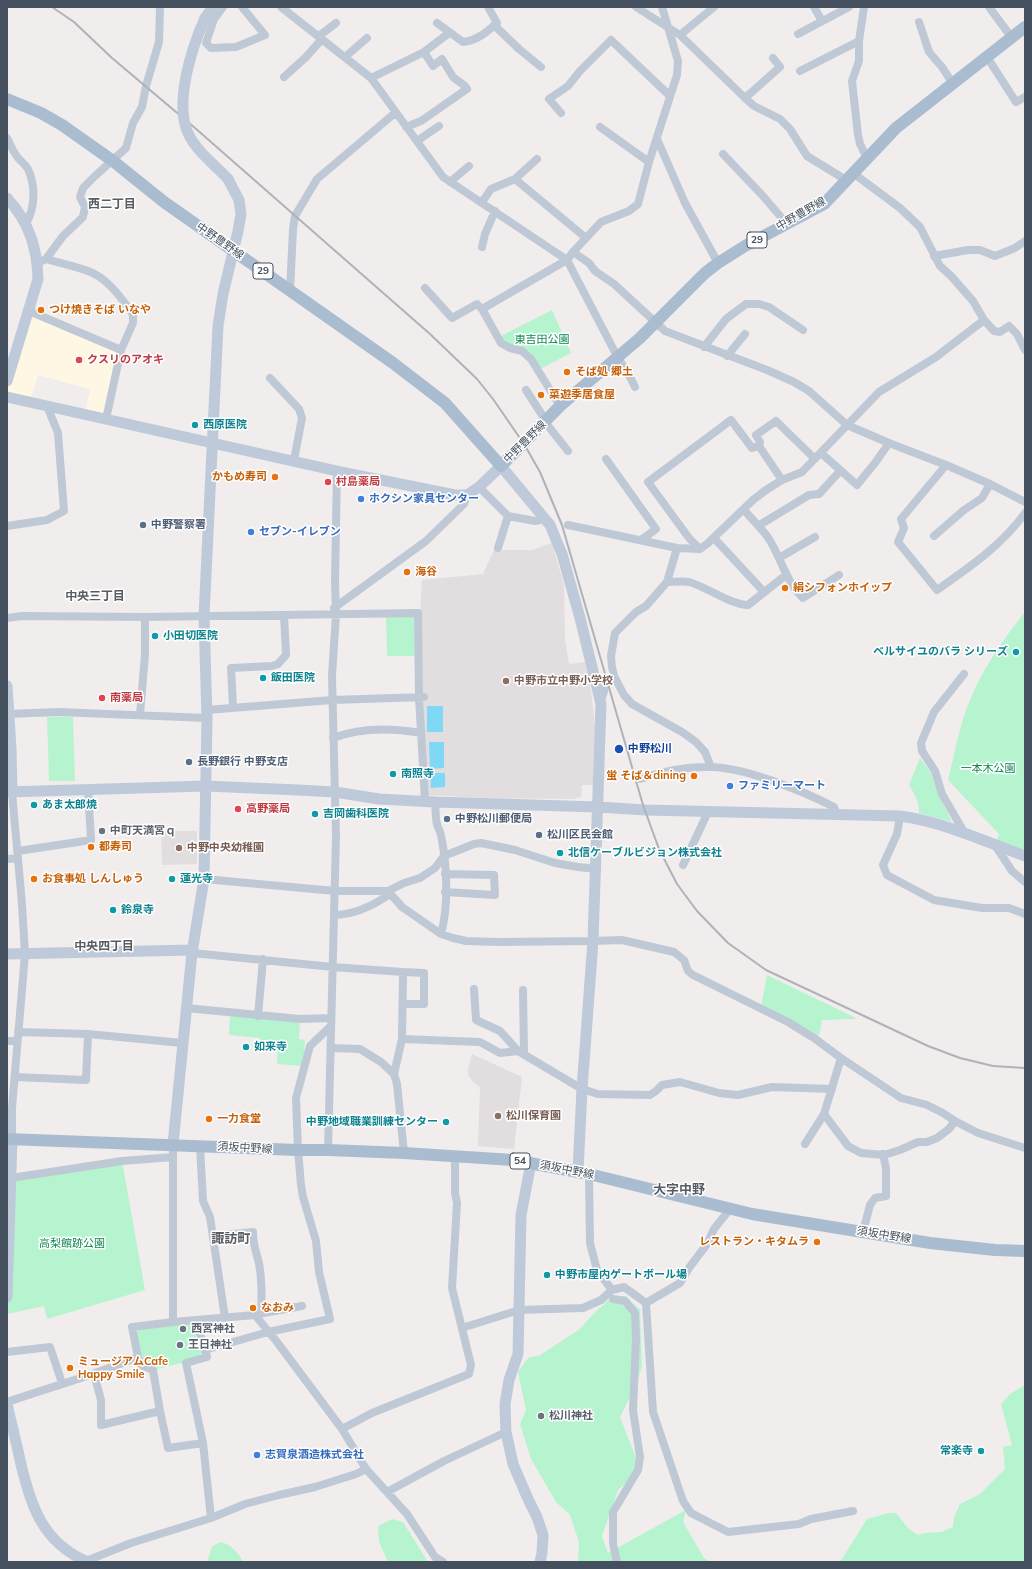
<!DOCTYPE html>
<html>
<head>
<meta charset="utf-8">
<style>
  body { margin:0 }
  #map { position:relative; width:1032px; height:1569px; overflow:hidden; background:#f1eded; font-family:Mulish,sans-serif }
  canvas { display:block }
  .frame { position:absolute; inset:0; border:8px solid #44505d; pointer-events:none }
</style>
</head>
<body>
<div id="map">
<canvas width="1032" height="1569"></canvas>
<div class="frame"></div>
</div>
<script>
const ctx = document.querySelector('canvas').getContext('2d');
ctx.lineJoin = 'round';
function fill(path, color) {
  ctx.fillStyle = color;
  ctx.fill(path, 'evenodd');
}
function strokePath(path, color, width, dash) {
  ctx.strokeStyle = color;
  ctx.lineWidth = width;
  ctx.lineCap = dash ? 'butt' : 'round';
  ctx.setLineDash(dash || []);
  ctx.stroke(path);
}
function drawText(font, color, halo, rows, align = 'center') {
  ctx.font = font + ' Mulish,"Noto Sans JP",sans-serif';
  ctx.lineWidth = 3;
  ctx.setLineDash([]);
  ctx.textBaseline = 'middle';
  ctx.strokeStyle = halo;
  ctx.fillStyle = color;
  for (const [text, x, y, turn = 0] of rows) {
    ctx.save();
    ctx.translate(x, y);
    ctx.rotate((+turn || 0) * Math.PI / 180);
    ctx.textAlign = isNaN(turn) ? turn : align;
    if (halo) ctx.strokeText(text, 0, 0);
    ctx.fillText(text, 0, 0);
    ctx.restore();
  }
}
fill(new Path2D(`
  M 29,311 L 121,350 L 106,419 L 85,414 L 90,389 L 38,375 L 30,402 L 7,397 L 7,381 Z`), '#fef7e4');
fill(new Path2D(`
  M 552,543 L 564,585 L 565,640 L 569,664 L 586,662 L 592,698 L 595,727 L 593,785 L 582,785 L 581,797 L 573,799 L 483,798 L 427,795 L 420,614 L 422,580 L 483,574 L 494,550 L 532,550 Z
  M 161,831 L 197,831 L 197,864 L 162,865 Z
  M 472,1054 L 522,1077 L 514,1149 L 478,1146 L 480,1087 L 474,1083 L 468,1075 L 468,1069 Z`), '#e2dedf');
fill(new Path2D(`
  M 552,310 L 571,353 L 538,370 L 531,359 L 497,338 Z
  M 1025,612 L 1025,856 L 995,845 L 999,834 L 948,780 C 955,752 960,722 972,695 C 986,664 1004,638 1025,612 Z
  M 414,616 L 415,656 L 387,656 L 386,617 Z
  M 73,717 L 75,781 L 49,781 L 47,717 Z
  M 920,758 L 931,773 L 939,796 L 952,822 L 919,813 C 919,801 915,795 909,785 Z
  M 767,975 L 856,1018 L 855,1019 L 822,1020 L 819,1036 L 761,1006 Z
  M 230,1013 L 300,1019 L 299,1039 L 305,1040 L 303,1066 L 277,1064 L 278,1045 L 260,1043 L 260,1038 L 229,1035 Z
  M 122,1161 L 145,1290 L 47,1319 L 44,1306 L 7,1314 L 11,1178 Z
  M 613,1296 L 626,1296 L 640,1310 L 642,1367 L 634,1389 L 620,1417 L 636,1458 L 635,1476 L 618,1490 L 602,1536 L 608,1553 L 686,1510 L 683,1522 L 704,1558 L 710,1562 L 578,1562 L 579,1542 L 570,1515 L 556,1502 L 531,1459 L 520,1424 L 526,1410 L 518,1372 L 528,1358 L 540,1355 L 580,1329 L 593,1314 Z
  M 196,1320 L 207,1357 L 153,1370 L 141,1365 L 132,1327 Z
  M 1025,1385 L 1025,1562 L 840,1562 L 867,1519 L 889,1513 L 896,1513 L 908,1528 L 918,1535 L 925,1533 L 941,1532 L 953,1527 L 954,1517 L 960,1504 L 980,1494 L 1005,1469 L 1003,1447 L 1012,1445 L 1001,1404 L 1010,1394 Z
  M 392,1519 L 403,1522 L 428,1562 L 388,1562 L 379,1542 L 378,1526 Z
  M 220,1542 C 231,1544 238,1552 243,1562 L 207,1562 L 212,1547 Z`), '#b6f4d0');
fill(new Path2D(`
  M 427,706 L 443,706 L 443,732 L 427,732 Z
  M 444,742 L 444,768 L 430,769 L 429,742 Z
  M 430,773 L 445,773 L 445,787 L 431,788 Z`), '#7ed8f6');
strokePath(new Path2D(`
  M 223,7 L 214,19 L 206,43 L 211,48 L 236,47 L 265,35 L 242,7
  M 281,7 L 371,78 L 443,177 L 567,260 L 573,252 L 589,263 L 595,271 L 614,284 L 665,331 L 767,370 L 794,382 L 809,391 L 847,425 L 889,443 L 946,465 L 990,484 L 1025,502
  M 636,7 L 680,35 L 745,98 L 754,106 L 780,119 L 790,129 L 807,156 L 846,180
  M 814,7 L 822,21
  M 864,7 L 859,41 L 859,61 L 852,81 L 858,135 L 860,144 L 867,158
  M 989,7 L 1012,38
  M 919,22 L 929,52 L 942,67 L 953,84
  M 437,23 L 463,42 C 476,41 487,32 497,23 L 488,7
  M 494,25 L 519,49 L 541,67
  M 798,34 L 849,7
  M 680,35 L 714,7
  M 319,36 L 336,23
  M 345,57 L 367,38
  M 987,57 L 1016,102 L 1025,97
  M 800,71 L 859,41
  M 284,77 L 306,57 L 322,39
  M 371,78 L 424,52 L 449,33
  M 745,98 L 780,67 L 773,58
  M 561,113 L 549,99 L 568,86 L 580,71 L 611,40 L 670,96
  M 406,127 L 421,121 L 467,89 L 465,86 L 453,77 L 442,59 L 433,66 L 424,52
  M 600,127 L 649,162
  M 7,138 C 10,143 12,150 16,155 C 19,160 25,164 28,169 C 36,186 35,208 26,224
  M 657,139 L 685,203 L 718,263
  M 417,141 L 439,126
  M 723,154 L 762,195 L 787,224
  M 853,173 L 900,208 L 920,227 L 940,266 L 951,276 L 973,301 L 984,320 L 994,331 L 1000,332 L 1009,326 L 1017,334 L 1025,350
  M 515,179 L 537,159
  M 450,182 L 469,166
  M 482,202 L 491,189 L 515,179 L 586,238
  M 482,247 L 485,234 L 495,211
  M 573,252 L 601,222 L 629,211 L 638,204 L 649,162 L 677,75 L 678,61 L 662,7
  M 934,256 L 968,250 L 980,250 L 995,256 L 1015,248 L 1025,241
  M 46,259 C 60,263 75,266 88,271 C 108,278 121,298 133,314 L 133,323 L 121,350 L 106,419
  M 38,263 L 46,259 L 63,236 L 83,217 L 85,207 L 80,197 L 83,188 L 95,176 L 126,148 L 133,123 L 142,107 L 146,86 L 159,42 L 160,7
  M 425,288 L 452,318 L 477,304 L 482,309 L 567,260 L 618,358 L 629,375 L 635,387
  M 290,292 L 293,229 L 295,216 L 317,179 L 395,113
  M 482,309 L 501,343 L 510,348 L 522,351 L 531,359 L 560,406
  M 29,311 L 121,350
  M 704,347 L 726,319 L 746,304 L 759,304 L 769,307 L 803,330
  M 727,356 L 745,334
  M 270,378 L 299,409 L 302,418 L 294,460
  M 526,390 L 546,421
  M 545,422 L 568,451
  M 759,446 L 760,442 L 756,435 L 776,421 L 815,459
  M 821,453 L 857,485 L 875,463 L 889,443
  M 606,459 L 656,529 L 641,540
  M 946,465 L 901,519 L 904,528 L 898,542 L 937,590 C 970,567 1002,545 1025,513
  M 479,487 L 508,516
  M 744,510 C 751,518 760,527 767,536 C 781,556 785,581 803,598 L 839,575
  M 568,525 L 677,548 L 700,549 L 707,544 L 753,500 L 766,490 L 782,480 L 802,472 L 879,392 L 936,357 L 984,320
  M 7,526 L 47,520 L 64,511 L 58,433 L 47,406
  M 758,526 L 809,495 L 819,494 L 840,471
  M 934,536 L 964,510 L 982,498 L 990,484
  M 714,538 L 764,592
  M 498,548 L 508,516 L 535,521 L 545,519
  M 677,548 L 667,582 L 646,606 L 636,612 L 615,633 L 611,656 L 612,667 L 614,676 L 624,695 L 632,704 L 682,732 L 696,742 L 705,752 L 711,767
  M 700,549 L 689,538 L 648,482 L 731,420 L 752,448 L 759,446 L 782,480
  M 779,558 L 815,537
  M 667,582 C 674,582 683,581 689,582 C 707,587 731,605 748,605 L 786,575
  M 334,608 L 426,541 L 464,504 L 467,495
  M 7,618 L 22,616 L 145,617 L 418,613 L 419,697 L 425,801
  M 964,674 L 934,712 L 921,743 L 922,751 L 935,771 L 942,794 L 964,832
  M 601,699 L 603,695 L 606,682 L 614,676
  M 233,707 L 231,668 L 272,666 L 278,664 L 286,655 L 284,615
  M 207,710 L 332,700 L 424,697
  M 8,714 L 58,712 L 207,718
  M 140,715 L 145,654 L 145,617
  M 333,738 C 362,727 392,728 421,733
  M 640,779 C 663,771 687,766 712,767 C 746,768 803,791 834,807 L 837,815
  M 435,802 C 436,809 435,817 437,824 C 438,828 440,831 441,835 C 447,865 449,905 441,934
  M 900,816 L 897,834 L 883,865 L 887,875 L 934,900 L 982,908 L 1009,908 L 1025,914
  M 995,845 L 1012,871 L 1025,882
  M 18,851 L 91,840 L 88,789
  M 7,859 L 18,858
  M 683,865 L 708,812
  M 445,874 L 494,875 L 495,895 L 445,892
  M 204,879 L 335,891 L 388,891 L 402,907 L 441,934 L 453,938 L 466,941 L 498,942 L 593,941 L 622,940 L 674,952 L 684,960 L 688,971 L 693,975 L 788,1022 L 814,1038 L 841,1058 L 901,1098 L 927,1105 L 943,1113 L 955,1121 L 978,1133 L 1025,1148
  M 388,891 L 404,883 L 420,878 L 435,868 L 444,856 L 474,844 L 481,843 L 515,850 L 555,863 L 578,867 L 597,869
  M 334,915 C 354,915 374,905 390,894
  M 192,953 L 333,967 L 403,972 L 402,1039 L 394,1074
  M 474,989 L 476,1020 L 500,1031 L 518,1051 L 582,1089 L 598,1094 L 650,1095 L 656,1091 L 662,1085 L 680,1082 L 719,1093 L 738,1095 L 772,1087 L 832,1089
  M 523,990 L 524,1054
  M 403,1004 L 424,1004 L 424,973 L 403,972
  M 186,1008 L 300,1019 L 331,1018
  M 258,1016 L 263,959
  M 18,1032 L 88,1034 L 182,1043
  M 402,1039 L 480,1042 L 500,1053 L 518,1051
  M 7,1041 L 17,1041
  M 331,1048 L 360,1049 L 381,1062 L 394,1074 L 397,1084 L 404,1153
  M 15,1077 L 86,1080 L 88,1034
  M 824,1114 L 848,1146 L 861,1153 L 884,1155 L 900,1150 L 918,1142 L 927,1142 L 937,1138 L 949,1129 L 955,1121
  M 12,1139 L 12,1108 L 25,954 L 22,904 L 12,792
  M 173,1144 L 173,1322 L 255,1315 L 277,1342 L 342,1429 L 366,1469 L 407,1514 L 435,1557 L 443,1562
  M 805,1144 L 824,1114 L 841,1058
  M 200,1146 L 203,1201 L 210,1217 L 225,1318
  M 328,1150 L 336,836 L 332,676 L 336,614 L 335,580 L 337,471
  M 589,1174 L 590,1243 L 597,1270 L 612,1290
  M 11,1178 L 122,1161 L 173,1157
  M 863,1232 L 870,1205 L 875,1198 L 886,1196 L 886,1168 L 883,1154
  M 213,1236 L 253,1232 C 253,1246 256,1251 259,1263 C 262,1280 262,1297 261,1314
  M 613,1299 L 625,1301 L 635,1313 L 636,1339 L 633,1410 L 640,1457 L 638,1470 L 613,1512 L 613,1544 L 617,1562
  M 646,1303 L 653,1412 L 683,1501 L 691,1513 L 728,1532 L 799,1524 L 811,1519 L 853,1511
  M 258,1314 L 302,1306
  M 196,1320 L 207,1357 L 186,1363 L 203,1443
  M 462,1328 L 519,1310 L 583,1308 L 601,1300 L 612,1290 L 624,1287 L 646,1303 L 680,1283 L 689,1268 L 707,1244 L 714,1229 L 730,1209
  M 205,1350 L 268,1332 L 330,1319 L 319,1272 L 316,1241 L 303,1197 L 301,1185 L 298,1150 L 296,1098 L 310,1046 L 331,1026
  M 7,1352 L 50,1347 L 62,1383
  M 138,1357 L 141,1365 L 153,1370 L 160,1411
  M 94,1374 L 101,1400 L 101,1425 L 160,1411 L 168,1448 L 203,1443 L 211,1518
  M 7,1402 C 51,1387 95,1375 138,1357 L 132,1327 L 173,1322
  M 342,1429 L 372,1413 L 469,1374 L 471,1365 L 452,1288 L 457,1203 L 455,1193 L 455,1156
  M 387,1492 L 444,1461 L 506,1432
  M 86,1561 L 131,1543 L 211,1518 L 245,1504 L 279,1495 L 315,1487 L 356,1474 L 366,1469`), '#bfc9d5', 8);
strokePath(new Path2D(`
  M 205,18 L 213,7
  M 7,198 C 29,222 37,247 38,279 L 7,381
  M 7,397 L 337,471 L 455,495 L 467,495 L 479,487 L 501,466 L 550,525 L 562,554 L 580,618 L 601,704 L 593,941 L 582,1089 L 578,1171
  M 7,686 L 11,748 L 12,792
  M 7,792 L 206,786 L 298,790 L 335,792 L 379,799 L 435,802 L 598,807 L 645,810 L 900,816 C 944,822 983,841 1025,856
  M 7,954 L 193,950
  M 173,1144 L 192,953 L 204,879 L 207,718 L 204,616 L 218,326 L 223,294 L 238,231 L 241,214 L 239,200 L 228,179
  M 531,1163 L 521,1215 L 518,1354 L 509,1380 L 505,1404 L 506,1432 L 513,1464 L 528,1499 L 537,1517 L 543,1535 L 542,1553 L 540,1562
  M 7,1297 L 12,1139
  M 7,1404 C 11,1422 16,1441 20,1460 C 30,1504 42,1543 88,1562`), '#becad9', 11);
strokePath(new Path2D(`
  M 7,99 L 41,113 L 62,125 L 113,161 L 164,202 L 393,363 L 445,403 L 501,466 L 560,406 L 640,338 L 705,273 L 718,263 L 745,246 L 824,204 L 896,128 L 1025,27
  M 7,1139 L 298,1150 L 328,1150 L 404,1153 L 513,1160 L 589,1174 L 752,1214 L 930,1243 L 995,1250 L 1025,1251`), '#aabcd0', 12);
strokePath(new Path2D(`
  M 52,7 L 74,22 L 112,58 L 195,128 L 430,334 L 477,379 L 493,399 L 524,444 L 540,472 L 562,525 L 643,805 L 659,849 L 677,884 L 697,911 L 728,943 L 766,970 L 928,1046 L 960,1058 L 993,1066 L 1025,1068`), '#afb2b9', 2);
strokePath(new Path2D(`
  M 205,18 C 192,47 174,102 188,133 C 196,151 215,165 228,179`), '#becad9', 11);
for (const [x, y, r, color] of [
  [41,310,4,"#e8710a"],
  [79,360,4,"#e0444e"],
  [567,372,4,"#e8710a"],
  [541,395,4,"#e8710a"],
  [195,425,4,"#0f9aa8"],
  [275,477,4,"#e8710a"],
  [328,482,4,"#e0444e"],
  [361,499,4,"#3f7fe0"],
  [143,525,4,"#5c6f8a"],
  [251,532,4,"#3f7fe0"],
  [407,572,4,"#e8710a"],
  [785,588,4,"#e8710a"],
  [155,636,4,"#0f9aa8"],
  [1016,652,4,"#0f9aa8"],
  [263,678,4,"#0f9aa8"],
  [506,681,4,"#8d6e63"],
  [102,698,4,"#e0444e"],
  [619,749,5,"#1a4fb4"],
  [189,762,4,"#5c6f8a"],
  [393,774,4,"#0f9aa8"],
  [694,776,4,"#e8710a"],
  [730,786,4,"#3f7fe0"],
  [34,805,4,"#0f9aa8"],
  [238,809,4,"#e0444e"],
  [315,814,4,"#0f9aa8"],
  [447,819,4,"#5c6f8a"],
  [102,831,4,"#6b7280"],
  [539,835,4,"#5c6f8a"],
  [91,847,4,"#e8710a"],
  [179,848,4,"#8d6e63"],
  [560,853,4,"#0f9aa8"],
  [34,879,4,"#e8710a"],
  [172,879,4,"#0f9aa8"],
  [113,910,4,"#0f9aa8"],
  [246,1047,4,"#0f9aa8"],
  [498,1116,4,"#8d6e63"],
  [209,1119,4,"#e8710a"],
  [446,1122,4,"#0f9aa8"],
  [817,1242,4,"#e8710a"],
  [547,1275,4,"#0f9aa8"],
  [253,1308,4,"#e8710a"],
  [183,1329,4,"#6b7280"],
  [180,1345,4,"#6b7280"],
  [70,1368,4,"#e8710a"],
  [541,1416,4,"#6b7280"],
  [981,1451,4,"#0f9aa8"],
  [257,1455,4,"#3f7fe0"]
]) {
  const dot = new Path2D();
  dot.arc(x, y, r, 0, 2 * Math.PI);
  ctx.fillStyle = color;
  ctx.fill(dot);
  strokePath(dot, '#fff', 1.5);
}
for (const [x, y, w] of [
  [757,240,20],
  [263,271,20],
  [520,1161,20]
]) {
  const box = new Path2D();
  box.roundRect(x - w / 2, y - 8, w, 16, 3);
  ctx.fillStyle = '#fff';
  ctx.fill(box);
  strokePath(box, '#44505d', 1);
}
drawText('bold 10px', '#44505d', null, [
  ["29",757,240],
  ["29",263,271],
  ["54",520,1161]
]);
drawText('11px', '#44505d', '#fff', [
  ["中野豊野線",801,214,-30],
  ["中野豊野線",220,241,35],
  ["中野豊野線",525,442,-45],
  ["須坂中野線",245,1148,3],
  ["須坂中野線",567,1170,11],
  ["須坂中野線",884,1235,9]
]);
drawText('bold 11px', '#c56008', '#fff', [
  ["つけ焼きそば いなや",49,310],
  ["そば処 郷土",575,372],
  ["菜遊季居食屋",549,395],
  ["かもめ寿司",267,477,"right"],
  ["海谷",415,572],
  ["絹シフォンホイップ",793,588],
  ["蛍 そば＆dining",686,776,"right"],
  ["都寿司",99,847],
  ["お食事処 しんしゅう",42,879],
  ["一力食堂",217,1119],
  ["レストラン・キタムラ",809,1242,"right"],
  ["なおみ",261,1308],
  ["ミュージアムCafe",78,1362],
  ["Happy Smile",78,1375]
], 'left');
drawText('11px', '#0c874e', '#fff', [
  ["東吉田公園",542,340],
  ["一本木公園",988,769],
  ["高梨館跡公園",72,1244]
]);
drawText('bold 11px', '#be3a42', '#fff', [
  ["クスリのアオキ",87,360],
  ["村島薬局",336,482],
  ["南薬局",110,698],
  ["高野薬局",246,809]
], 'left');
drawText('bold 11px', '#0d838f', '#fff', [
  ["西原医院",203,425],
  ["小田切医院",163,636],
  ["ベルサイユのバラ シリーズ",1008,652,"right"],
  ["飯田医院",271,678],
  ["南照寺",401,774],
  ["あま太郎焼",42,805],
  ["吉岡歯科医院",323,814],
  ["北信ケーブルビジョン株式会社",568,853],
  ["蓮光寺",180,879],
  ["鈴泉寺",121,910],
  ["如来寺",254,1047],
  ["中野地域職業訓練センター",438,1122,"right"],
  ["中野市屋内ゲートボール場",555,1275],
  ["常楽寺",973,1451,"right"]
], 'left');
drawText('bold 11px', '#366cbe', '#fff', [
  ["ホクシン家具センター",369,499],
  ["セブン-イレブン",259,532],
  ["ファミリーマート",738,786],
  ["志賀泉酒造株式会社",265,1455]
], 'left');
drawText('bold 11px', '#4e5e75', '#fff', [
  ["中野警察署",151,525],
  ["長野銀行 中野支店",197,762],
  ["中野松川郵便局",455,819],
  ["松川区民会館",547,835]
], 'left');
drawText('bold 11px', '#785e54', '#fff', [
  ["中野市立中野小学校",514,681],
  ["中野中央幼稚園",187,848],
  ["松川保育園",506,1116]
], 'left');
drawText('bold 11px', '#164399', '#fff', [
  ["中野松川",628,749]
], 'left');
drawText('bold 11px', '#5b616d', '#fff', [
  ["中町天満宮ｑ",110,831],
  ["西宮神社",191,1329],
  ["王日神社",188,1345],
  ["松川神社",549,1416]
], 'left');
drawText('bold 12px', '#595d63', '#fff', [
  ["西二丁目",112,204],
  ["中央三丁目",95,596],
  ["中央四丁目",104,946]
]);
drawText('bold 13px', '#595d63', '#fff', [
  ["大字中野",679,1190],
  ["諏訪町",231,1239]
]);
</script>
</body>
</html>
